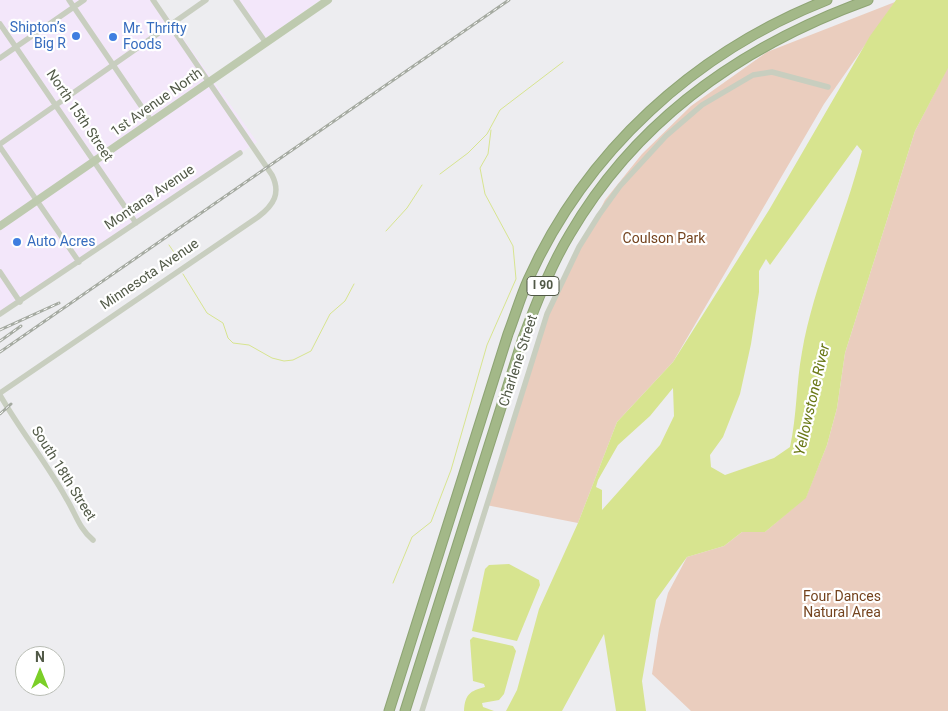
<!DOCTYPE html>
<html>
<head>
<meta charset="utf-8">
<style>
  body { margin:0 }
  #map { position:relative; width:948px; height:711px; overflow:hidden; background:#ededf0; font-family:Roboto,sans-serif }
  canvas { display:block }
  .north { position:absolute; left:15px; top:646px; width:50px; height:50px; box-sizing:border-box; background:#fff; border:1px solid #b9bdb5; border-radius:50%; rotate:0deg; font-size:14px; font-weight:700; line-height:20px; text-align:center; color:#515947 }
  .north::after { content:''; display:block; margin:auto; width:18px; height:22px; background:#7bcf28; clip-path:polygon(50% 0,100% 100%,50% 72%,0 100%) }
</style>
</head>
<body>
<div id="map">
<canvas width="948" height="711"></canvas>
<div class="north">N</div>
</div>
<script>
const ctx = document.querySelector('canvas').getContext('2d');
ctx.lineJoin = 'round';
function fill(path, color) {
  ctx.fillStyle = color;
  ctx.fill(path, 'evenodd');
}
function strokePath(path, color, width, dash) {
  ctx.strokeStyle = color;
  ctx.lineWidth = width;
  ctx.lineCap = dash ? 'butt' : 'round';
  ctx.setLineDash(dash || []);
  ctx.stroke(path);
}
function drawText(font, color, halo, rows, align = 'center') {
  ctx.font = font + ' Roboto,sans-serif';
  ctx.lineWidth = 4.5;
  ctx.setLineDash([]);
  ctx.textBaseline = 'middle';
  ctx.strokeStyle = halo;
  ctx.fillStyle = color;
  for (const [text, x, y, turn = 0] of rows) {
    ctx.save();
    ctx.translate(x, y);
    ctx.rotate((+turn || 0) * Math.PI / 180);
    ctx.textAlign = isNaN(turn) ? turn : align;
    if (halo) ctx.strokeText(text, 0, 0);
    ctx.fillText(text, 0, 0);
    ctx.restore();
  }
}
fill(new Path2D(`
  M 0,0 L 156,0 L 257,142 L 0,313 Z
  M 233,0 L 320,0 L 263,40 Z`), '#f3e7fa');
fill(new Path2D(`
  M 895,2 L 824,104 L 673,362 L 617,422 L 578,523 L 486,505 L 547,314 L 605,200 L 642,154 L 691,106 L 767,52 Z
  M 948,67 L 948,711 L 691,711 L 652,674 L 659,629 L 668,593 L 687,557 L 724,546 L 742,532 L 765,532 L 806,497 L 827,445 L 837,408 L 845,353 L 915,131 Z`), '#eacdbe');
fill(new Path2D(`
  M 896,0 L 948,0 L 948,68 L 915,131 L 845,353 L 837,408 L 827,445 L 806,498 L 765,532 L 742,532 L 724,546 L 687,557 L 656,600 L 642,681 L 646,711 L 616,711 L 604,634 L 562,711 L 506,711 L 517,690 L 539,609 L 578,523 L 617,422 L 673,362 L 769,210 L 870,36 ZM 857,145 L 862,151 C 845,219 814,283 802,352 C 796,384 797,416 790,447 L 774,458 L 725,475 L 711,467 L 710,455 L 723,437 L 740,394 L 751,344 L 759,292 L 759,271 L 766,259 L 770,265 ZM 673,388 L 674,416 L 660,445 L 602,510 L 602,490 L 596,487 L 598,480 L 618,445 L 650,416 Z
  M 509,564 L 539,580 L 540,585 L 517,641 L 472,631 L 485,569 L 489,565 Z
  M 473,637 L 513,646 L 516,651 L 504,694 L 499,700 L 482,703 L 483,707 L 494,711 L 464,711 C 465,694 470,691 485,687 L 484,684 L 473,681 L 470,640 Z`), '#d7e48f');
strokePath(new Path2D(`
  M 440,174 L 468,153 L 487,134 L 500,110 L 563,62
  M 386,231 L 407,208 L 422,185
  M 169,245 L 180,261
  M 183,274 L 207,313 L 223,323 L 228,338 L 233,343 L 249,345 L 272,358 L 284,361 L 293,360 L 311,351 L 330,314 L 345,301 L 354,284
  M 393,583 L 412,537 L 431,522 L 451,470 L 487,345 L 516,279 L 513,246 L 485,194 L 480,168 L 488,154 L 491,130`), '#d7e48f', 1);
const highway = new Path2D(`
  M 389,711 L 508,334 C 515,316 520,298 528,280 C 586,151 695,52 827,0
  M 405,711 L 523,338 C 537,302 550,267 570,234 C 637,119 744,45 868,0`);
strokePath(highway, '#8ea474', 11);
strokePath(new Path2D(`
  M 69,0 L 152,122
  M 236,0 L 266,43
  M 0,24 L 136,223
  M 0,58 L 84,0
  M 0,144 L 206,0
  M 0,147 L 79,262
  M 0,272 L 20,302
  M 0,314 L 240,153
  M 0,393 L 258,217 C 274,205 281,193 272,175 L 153,0
  M 0,395 C 20,430 46,462 66,498 C 75,512 79,529 93,540
  M 422,711 L 547,314 L 579,247 L 599,215 L 620,186 L 666,136 L 702,105 L 753,75 L 772,72 L 828,87`), '#c8cebf', 5.5);
strokePath(new Path2D(`
  M 0,226 L 328,0`), '#becaaf', 8);
strokePath(highway, '#a3b888', 9);
const rail = new Path2D(`
  M 0,330 L 59,303
  M 0,341 L 21,326
  M 0,352 L 509,0
  M 0,414 L 11,404`);
strokePath(rail, '#a5aaa1', 3);
strokePath(rail, '#fff', 1, [4]);
for (const [x, y, r, color] of [
  [76,36,5,"#3f7fe0"],
  [113,37,5,"#3f7fe0"],
  [17,242,5,"#3f7fe0"]
]) {
  const dot = new Path2D();
  dot.arc(x, y, r, 0, 2 * Math.PI);
  ctx.fillStyle = color;
  ctx.fill(dot);
  strokePath(dot, '#fff', 2);
}
for (const [x, y, w] of [
  [543,286,32]
]) {
  const box = new Path2D();
  box.roundRect(x - w / 2, y - 9.5, w, 19, 4);
  ctx.fillStyle = '#fff';
  ctx.fill(box);
  strokePath(box, '#515947', 1);
}
drawText('bold 12px', '#515947', null, [
  ["I 90",543,286]
]);
drawText('14px', '#366cbe', '#fff', [
  ["Shipton’s",66,28,"right"],
  ["Big R",66,44,"right"],
  ["Mr. Thrifty",123,29],
  ["Foods",123,45],
  ["Auto Acres",27,242]
], 'left');
drawText('14px', '#515947', '#fff', [
  ["1st Avenue North",157,103,-35],
  ["North 15th Street",79,116,56],
  ["Montana Avenue",150,198,-34],
  ["Minnesota Avenue",150,275,-34],
  ["Charlene Street",519,361,-72],
  ["South 18th Street",63,474,58]
]);
drawText('14px', '#74431e', '#fff', [
  ["Coulson Park",664,239],
  ["Four Dances",842,597],
  ["Natural Area",842,613]
]);
drawText('italic 15px', '#6a7816', '#fff', [
  ["Yellowstone River",813,400,-77]
]);
</script>
</body>
</html>
